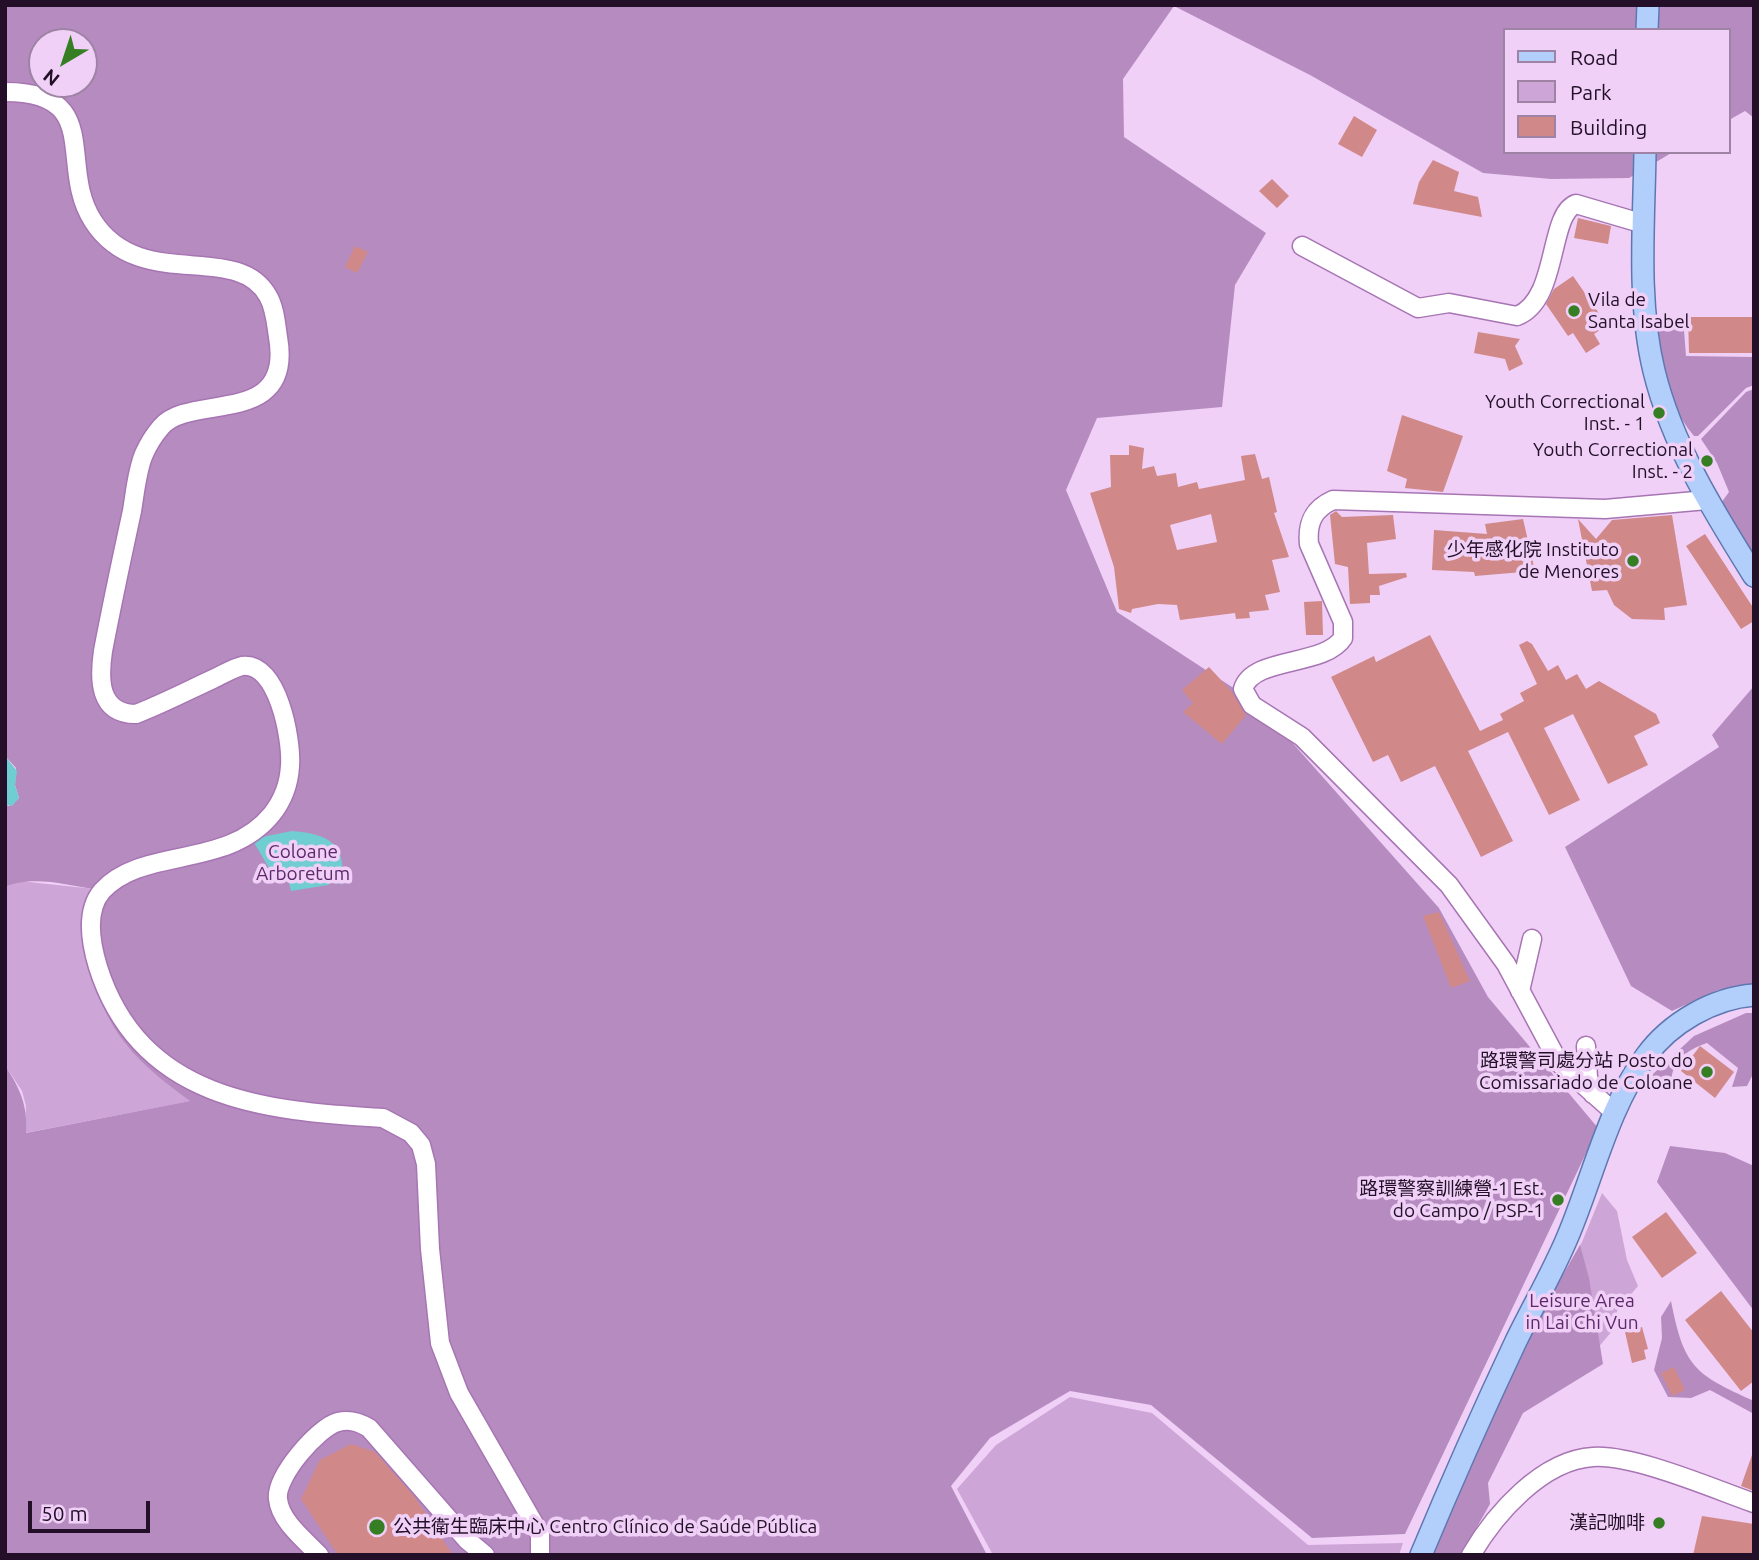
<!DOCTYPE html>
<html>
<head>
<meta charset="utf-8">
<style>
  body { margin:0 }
  #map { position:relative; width:1759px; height:1560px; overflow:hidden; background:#f0d0f7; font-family:Ubuntu,sans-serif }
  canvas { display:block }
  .frame { position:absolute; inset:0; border:7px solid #231028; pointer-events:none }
  .legend { position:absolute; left:1503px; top:28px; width:228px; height:126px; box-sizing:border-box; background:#f0d0f7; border:2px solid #9e83a4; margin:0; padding:9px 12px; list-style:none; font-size:21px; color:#231028 }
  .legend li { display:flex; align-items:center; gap:14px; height:35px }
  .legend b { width:35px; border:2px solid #9e83a4 }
  .north { position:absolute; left:28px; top:28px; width:70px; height:70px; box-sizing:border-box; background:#f0d0f7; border:2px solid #9e83a4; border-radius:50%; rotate:219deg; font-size:19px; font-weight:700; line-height:28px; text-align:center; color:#231028 }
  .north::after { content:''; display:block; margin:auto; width:24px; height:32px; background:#367e23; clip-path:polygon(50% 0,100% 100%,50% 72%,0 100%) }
  .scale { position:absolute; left:28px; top:1501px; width:122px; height:32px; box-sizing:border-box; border:4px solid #231028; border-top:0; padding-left:9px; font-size:21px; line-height:24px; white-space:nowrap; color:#231028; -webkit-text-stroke:5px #f0d0f7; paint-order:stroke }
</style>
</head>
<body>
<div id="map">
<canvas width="1759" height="1560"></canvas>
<div class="frame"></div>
<ul class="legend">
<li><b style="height:9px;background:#b2cefb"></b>Road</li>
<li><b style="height:19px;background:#cda5d7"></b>Park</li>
<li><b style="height:19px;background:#d08888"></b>Building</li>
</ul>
<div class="north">N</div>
<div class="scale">50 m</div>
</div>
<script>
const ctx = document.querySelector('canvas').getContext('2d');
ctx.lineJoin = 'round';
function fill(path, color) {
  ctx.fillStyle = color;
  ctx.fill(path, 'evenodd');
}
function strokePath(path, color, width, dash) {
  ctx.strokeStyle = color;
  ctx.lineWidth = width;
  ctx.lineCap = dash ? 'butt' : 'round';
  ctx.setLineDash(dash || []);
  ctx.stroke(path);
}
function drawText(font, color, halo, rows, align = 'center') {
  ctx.font = font + ' Ubuntu,"Noto Sans SC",sans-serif';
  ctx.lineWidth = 7;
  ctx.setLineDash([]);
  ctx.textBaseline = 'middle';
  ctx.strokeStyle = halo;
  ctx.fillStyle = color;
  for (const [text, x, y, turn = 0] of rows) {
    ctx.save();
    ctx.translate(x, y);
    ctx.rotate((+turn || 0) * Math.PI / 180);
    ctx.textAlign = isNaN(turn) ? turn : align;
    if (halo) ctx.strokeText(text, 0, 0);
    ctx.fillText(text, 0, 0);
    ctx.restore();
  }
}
fill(new Path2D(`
  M 19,881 L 95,889 L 85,902 L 81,916 L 126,1044 L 191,1101 L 25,1133 L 26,1106 L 22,1091 L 5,1065 L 5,887 Z
  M 1602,1193 L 1617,1211 L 1627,1260 L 1638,1286 L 1617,1311 L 1617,1325 L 1597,1349 L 1543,1309 L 1582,1242 Z
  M 1070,1397 L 1152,1413 L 1308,1545 L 1403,1543 L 1399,1555 L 993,1555 L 957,1489 L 996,1445 Z`), '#cda5d7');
fill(new Path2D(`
  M 5,5 L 1754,5 L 1754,118 L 1745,111 L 1729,120 L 1729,30 L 1505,30 L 1505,152 L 1673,152 L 1629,178 L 1551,179 L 1483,173 L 1310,75 L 1174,6 L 1123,79 L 1124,137 L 1266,233 L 1235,285 L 1222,407 L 1097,418 L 1066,490 L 1117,612 L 1258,704 L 1439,908 L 1488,997 L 1598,1128 L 1405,1534 L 1312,1538 L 1151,1405 L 1070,1391 L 990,1438 L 951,1486 L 987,1555 L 5,1555 L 5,1065 C 20,1089 28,1105 26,1133 L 190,1101 C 167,1084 143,1066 125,1043 C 103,1016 77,953 81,918 C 82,906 88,898 94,889 C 66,885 33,875 5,887 L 5,804 L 9,806 L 19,798 L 15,785 L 16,768 L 5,756 ZM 42,42 L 84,42 L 84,84 L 42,84 Z
  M 1683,317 L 1686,356 L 1754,357 L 1754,385 L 1746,388 L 1698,436 L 1694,436 C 1662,396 1662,369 1654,321 Z
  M 1754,389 L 1754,559 L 1721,503 L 1729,492 L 1717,463 L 1701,439 L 1746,392 Z
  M 1754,686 L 1754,985 L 1718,990 L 1672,1011 L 1631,986 L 1565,847 L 1719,747 L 1712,735 Z
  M 1746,1013 L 1754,1013 L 1754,1072 L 1747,1086 L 1732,1087 L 1738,1068 L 1707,1043 C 1687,1050 1672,1060 1671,1083 L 1653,1082 L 1653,1074 L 1694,1036 Z
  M 1670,1146 L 1725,1153 L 1754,1166 L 1754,1311 L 1657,1182 Z
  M 1580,1245 L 1589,1278 L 1603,1364 L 1523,1413 L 1488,1483 L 1490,1504 L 1461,1555 L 1431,1555 C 1472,1448 1522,1344 1580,1245 Z
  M 1671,1301 C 1684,1367 1694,1374 1754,1401 L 1754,1414 L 1710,1390 L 1691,1398 L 1668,1397 L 1654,1370 L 1662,1338 L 1661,1317 Z`), '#b68cc0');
fill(new Path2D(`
  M 5,756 L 17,771 L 15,785 L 19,798 L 12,806 L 5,804 Z
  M 292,831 C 329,834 348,844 341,885 L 334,879 L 328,885 L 291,891 L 288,878 L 276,880 L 252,839 Z`), '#70cdd2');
fill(new Path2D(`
  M 1354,116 L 1377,130 L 1362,157 L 1338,144 Z
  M 1433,160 L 1459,172 L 1454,191 L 1478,197 L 1482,217 L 1413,204 L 1419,182 Z
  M 1272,179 L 1289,196 L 1277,208 L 1259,191 Z
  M 1578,218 L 1611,226 L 1608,244 L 1574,238 Z
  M 355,246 L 368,252 L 357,273 L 345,267 Z
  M 1573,276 L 1607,325 L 1594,334 L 1600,344 L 1586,353 L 1573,333 L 1568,336 L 1546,304 L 1554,289 Z
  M 1688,317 L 1754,317 L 1754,353 L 1689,353 Z
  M 1478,332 L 1520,339 L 1515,346 L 1523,364 L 1509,371 L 1505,359 L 1474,353 Z
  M 1402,415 L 1463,436 L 1443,492 L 1405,488 L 1407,479 L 1387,471 Z
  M 1129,445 L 1144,448 L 1142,469 L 1154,466 L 1157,476 L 1176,473 L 1178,487 L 1197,482 L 1199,489 L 1245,480 L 1241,456 L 1255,454 L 1262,479 L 1269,477 L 1277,512 L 1274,513 L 1289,557 L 1272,560 L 1280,592 L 1265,595 L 1269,610 L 1249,612 L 1250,618 L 1236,619 L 1235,613 L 1180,620 L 1177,605 L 1158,604 L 1132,609 L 1131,613 L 1119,609 L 1114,567 L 1090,493 L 1111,487 L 1110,455 L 1129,455 ZM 1211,514 L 1217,542 L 1177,550 L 1170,525 Z
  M 1336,511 L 1342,517 L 1393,515 L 1396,539 L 1367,543 L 1369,574 L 1406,573 L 1407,577 L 1379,586 L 1380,595 L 1370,595 L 1370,603 L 1350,604 L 1348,567 L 1335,564 L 1330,515 Z
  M 1672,515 L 1687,605 L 1664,608 L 1665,620 L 1632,619 L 1614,605 L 1607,590 L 1592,591 L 1578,519 L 1596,539 L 1612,520 Z
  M 1523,519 L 1535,571 L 1475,576 L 1474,572 L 1432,570 L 1434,530 L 1487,534 L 1485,524 Z
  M 1705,534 L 1754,609 L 1754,621 L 1741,629 L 1686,546 Z
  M 1322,601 L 1323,635 L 1306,635 L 1304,602 Z
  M 1430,635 L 1480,731 L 1503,720 L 1500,714 L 1524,701 L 1520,693 L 1537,684 L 1519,645 L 1527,641 L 1532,644 L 1548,671 L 1558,665 L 1566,680 L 1577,674 L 1586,689 L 1599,681 L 1656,714 L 1660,723 L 1634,736 L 1648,765 L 1608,784 L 1573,714 L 1544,728 L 1580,800 L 1549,815 L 1508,732 L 1468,751 L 1513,841 L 1481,857 L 1435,766 L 1401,782 L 1388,755 L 1373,762 L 1331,677 L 1374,656 L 1376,662 Z
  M 1209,667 L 1232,692 L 1246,715 L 1222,744 L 1183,712 L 1193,703 L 1182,690 Z
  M 1439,912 L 1470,981 L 1451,988 L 1423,916 Z
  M 1700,1046 L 1734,1072 L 1715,1098 L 1681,1071 Z
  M 1666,1212 L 1697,1253 L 1662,1278 L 1632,1237 Z
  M 1721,1291 L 1754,1333 L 1754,1381 L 1741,1391 L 1685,1320 Z
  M 1642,1327 L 1648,1349 L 1644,1350 L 1646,1359 L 1632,1363 L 1625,1332 Z
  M 1674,1367 L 1685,1390 L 1672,1396 L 1661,1373 Z
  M 351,1444 L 375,1452 L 414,1496 L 453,1555 L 338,1555 L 301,1499 L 320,1460 Z
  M 1752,1455 L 1754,1455 L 1754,1491 L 1741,1486 Z
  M 1702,1516 L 1754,1524 L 1754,1555 L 1693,1555 Z`), '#d08888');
const minor = new Path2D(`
  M 5,92 C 105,92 57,166 93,221 C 140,294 237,240 268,296 C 275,308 276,324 278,337 C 294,429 190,392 161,427 C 155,434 148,445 144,454 C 137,470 135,493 132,511 C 122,557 112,604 103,651 C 99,678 98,714 136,714 C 162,704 187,691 213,679 C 222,675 233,668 242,666 C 278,661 292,740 290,766 C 289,784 283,800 272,814 C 227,870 143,846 102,891 C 85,911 91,944 98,967 C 140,1100 264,1111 383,1118 L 411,1133 L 421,1145 L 426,1164 L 430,1249 L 440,1343 L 459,1393 L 540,1534 L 540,1555
  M 1302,246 L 1418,308 L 1449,303 L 1517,316 C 1559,300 1548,214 1576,204 L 1644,224
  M 1520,991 L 1532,939
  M 1586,1046 L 1588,1077 L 1593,1094
  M 1615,1113 L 1559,1063 L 1506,964 L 1449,885 L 1302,737 L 1252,705 L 1243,689 C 1253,656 1324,667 1343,638 L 1343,622 L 1309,544 C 1307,523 1313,509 1333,500 L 1605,509 L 1707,500
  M 319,1555 C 305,1540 280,1521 278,1499 C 275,1477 318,1427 338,1422 C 350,1419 359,1422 369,1428 L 467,1540 L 485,1555
  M 1471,1555 C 1495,1514 1542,1460 1593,1457 C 1633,1454 1714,1489 1754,1503`);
const major = new Path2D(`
  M 1647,30 L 1648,5
  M 1645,152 C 1644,224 1637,301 1654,371 C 1672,445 1714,512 1754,576
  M 1421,1555 C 1451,1483 1483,1411 1516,1341 C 1533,1306 1553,1272 1568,1236 C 1593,1177 1608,1108 1646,1056 C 1670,1023 1713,998 1754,995`);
strokePath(minor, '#a775b3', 21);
strokePath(major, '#5f77b0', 24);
strokePath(minor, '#fff', 18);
strokePath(major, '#b2cefb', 21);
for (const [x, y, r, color] of [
  [1574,311,7,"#367e23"],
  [1659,413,7,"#367e23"],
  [1707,461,7,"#367e23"],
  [1633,561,7,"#367e23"],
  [1707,1072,7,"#367e23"],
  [1558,1200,7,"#367e23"],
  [1659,1523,7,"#367e23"],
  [377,1527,9,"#367e23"]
]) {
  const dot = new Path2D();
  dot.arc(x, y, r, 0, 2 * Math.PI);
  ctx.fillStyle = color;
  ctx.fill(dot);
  strokePath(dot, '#f0d0f7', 2.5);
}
drawText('19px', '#231028', '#f0d0f7', [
  ["Vila de",1588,300,"left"],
  ["Santa Isabel",1588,322,"left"],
  ["Youth Correctional",1645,402],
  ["Inst. - 1",1645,424],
  ["Youth Correctional",1693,450],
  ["Inst. - 2",1693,472],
  ["少年感化院 Instituto",1619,550],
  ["de Menores",1619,572],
  ["路環警司處分站 Posto do",1693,1061],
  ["Comissariado de Coloane",1693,1083],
  ["路環警察訓練營-1 Est.",1544,1189],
  ["do Campo / PSP-1",1544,1211],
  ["漢記咖啡",1645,1523],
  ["公共衛生臨床中心 Centro Clínico de Saúde Pública",393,1527,"left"]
], 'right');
drawText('19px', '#5d2869', '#f0d0f7', [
  ["Coloane",303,852],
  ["Arboretum",303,874],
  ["Leisure Area",1582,1301],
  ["in Lai Chi Vun",1582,1323]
]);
</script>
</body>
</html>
